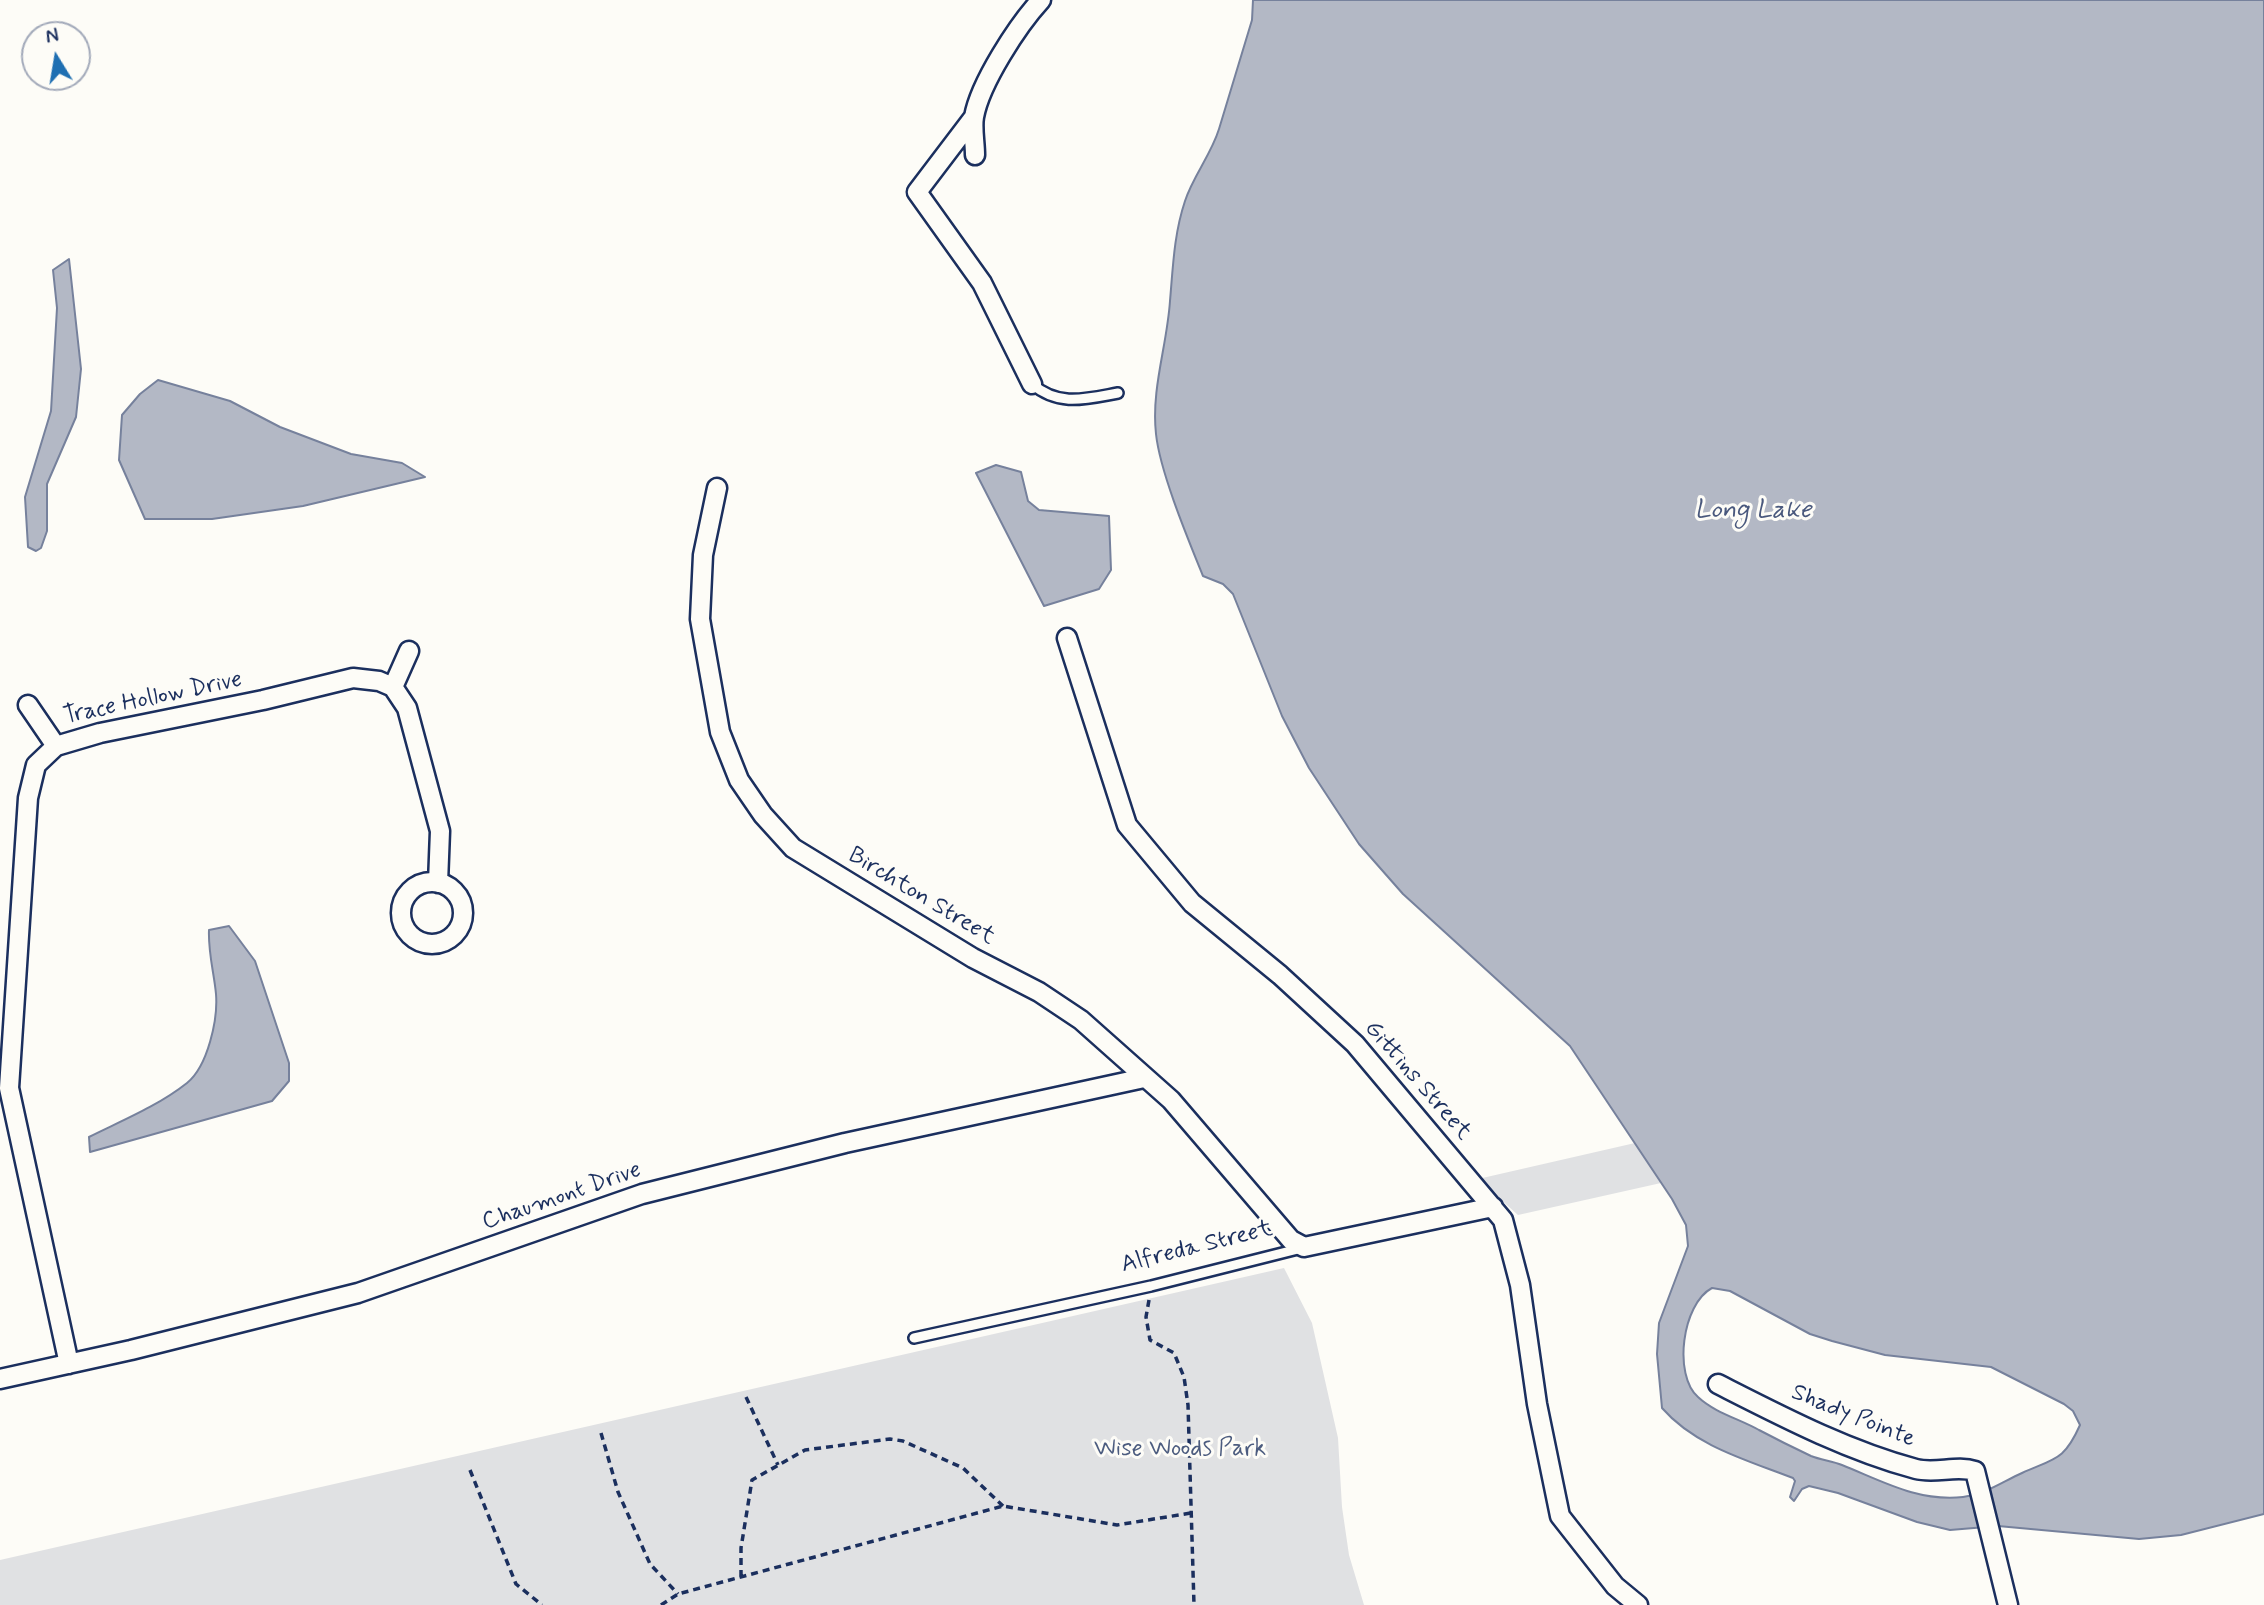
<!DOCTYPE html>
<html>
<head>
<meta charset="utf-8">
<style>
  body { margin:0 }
  #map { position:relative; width:2264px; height:1605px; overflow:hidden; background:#fdfcf7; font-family:Mynerve,sans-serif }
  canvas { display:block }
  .north { position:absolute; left:21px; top:21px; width:70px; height:70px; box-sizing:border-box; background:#fdfcf7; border:2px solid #a3aaba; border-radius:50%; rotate:349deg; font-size:19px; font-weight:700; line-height:28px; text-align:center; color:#1b2f5e }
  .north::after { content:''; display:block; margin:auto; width:24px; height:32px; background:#1f6fb2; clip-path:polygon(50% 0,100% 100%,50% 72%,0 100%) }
</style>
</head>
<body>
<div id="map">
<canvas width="2264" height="1605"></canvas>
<div class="north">N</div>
</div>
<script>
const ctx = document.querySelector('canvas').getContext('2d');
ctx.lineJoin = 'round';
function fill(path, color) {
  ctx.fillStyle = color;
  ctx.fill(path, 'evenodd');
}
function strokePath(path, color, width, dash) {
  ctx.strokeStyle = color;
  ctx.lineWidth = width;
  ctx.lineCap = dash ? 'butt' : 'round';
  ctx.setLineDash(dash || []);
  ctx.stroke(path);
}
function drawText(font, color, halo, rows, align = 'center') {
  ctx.font = font + ' Mynerve,sans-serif';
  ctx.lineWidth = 6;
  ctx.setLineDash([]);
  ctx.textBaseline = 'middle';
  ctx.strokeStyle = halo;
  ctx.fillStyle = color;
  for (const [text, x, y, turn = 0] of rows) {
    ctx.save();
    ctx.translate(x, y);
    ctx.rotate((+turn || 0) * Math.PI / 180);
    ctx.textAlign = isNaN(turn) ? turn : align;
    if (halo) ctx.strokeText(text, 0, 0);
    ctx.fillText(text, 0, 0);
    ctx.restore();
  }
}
fill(new Path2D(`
  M 1635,1143 L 1661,1183 L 1518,1215 L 1478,1179 Z
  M 1284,1268 L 1312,1323 L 1338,1438 L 1342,1507 L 1349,1555 L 1364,1605 L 0,1605 L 0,1560 Z`), '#e0e1e3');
const water = new Path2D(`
  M 1253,0 L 2264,0 L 2264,1514 L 2181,1535 L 2139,1539 L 1998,1526 L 1950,1530 L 1917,1522 L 1838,1493 L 1809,1486 L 1802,1489 L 1794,1501 L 1790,1497 L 1795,1481 L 1793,1478 C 1747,1460 1695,1446 1662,1408 L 1657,1354 L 1659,1323 L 1688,1246 L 1686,1225 L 1672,1199 L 1570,1046 L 1403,894 L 1359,844 L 1309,768 L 1282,716 L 1233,594 L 1223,584 L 1203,576 C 1188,539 1160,472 1156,434 C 1151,389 1167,346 1170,301 C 1173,266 1174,234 1185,201 C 1193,176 1211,155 1219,129 L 1252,20 ZM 1712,1288 L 1730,1291 L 1810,1334 L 1832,1341 L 1885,1355 L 1991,1367 L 2064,1404 L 2073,1411 L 2080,1425 C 2064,1461 2055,1458 2022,1473 C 2002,1482 1986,1494 1963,1497 C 1918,1502 1882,1481 1842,1465 C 1832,1461 1821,1460 1811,1456 C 1794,1448 1776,1439 1759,1430 C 1740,1419 1715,1413 1698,1397 C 1673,1375 1682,1304 1712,1288 Z
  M 69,259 L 81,369 L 76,417 L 47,484 L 47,531 L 41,548 L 36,551 L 28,547 L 25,497 L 51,411 L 57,308 L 53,270 Z
  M 158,380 L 230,401 L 280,427 L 351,454 L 402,463 L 425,477 L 303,506 L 212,519 L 145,519 L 119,460 L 122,415 L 140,394 Z
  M 996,465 L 1021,472 L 1028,501 L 1039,510 L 1109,516 L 1111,570 L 1099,589 L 1044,606 L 976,473 Z
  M 229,926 L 255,961 L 289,1063 L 289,1081 L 272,1101 L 90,1152 L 89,1137 C 121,1121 158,1106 187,1083 C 208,1066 218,1019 216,994 C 214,972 208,953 209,930 Z`);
fill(water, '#b3b8c5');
strokePath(water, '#76819c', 2);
const service = new Path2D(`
  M 1032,384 C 1059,407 1085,399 1118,393
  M 914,1338 L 1151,1286 L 1302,1248`);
const minor = new Path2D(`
  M 974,117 L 917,192 L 982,283 L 1032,384
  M 975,155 C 975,143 972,128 974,117 C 980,83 1018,25 1041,0
  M 717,488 L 703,555 L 700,619 L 720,732 L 739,780 L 763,815 L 793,848 L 973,958 L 1039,992 L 1081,1020 L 1171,1100 L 1291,1240 L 1304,1247 L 1493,1207
  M 1067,638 L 1127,825 L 1192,903 L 1280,975 L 1355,1044 L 1503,1220 L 1520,1285 L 1537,1404 L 1560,1516 L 1615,1586 L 1638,1605
  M 393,687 L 409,651
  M 28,705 L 56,746
  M401 913a31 31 0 1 1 62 0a31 31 0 1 1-62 0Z
  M 69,1364 L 9,1088 L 28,798 L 36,765 L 56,746 L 100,733 L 263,700 L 353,678 L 379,681 L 393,687 L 407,708 L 440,831 L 438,883
  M 0,1379 L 131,1350 L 358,1293 L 642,1194 L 845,1143 L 1144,1078
  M 1718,1384 C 1783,1417 1846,1450 1916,1469 C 1935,1474 1957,1465 1975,1471 L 2008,1605`);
strokePath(service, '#1b2f5e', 14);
strokePath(minor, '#1b2f5e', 23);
strokePath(new Path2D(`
  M 1149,1300 L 1146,1317 L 1150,1340 L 1174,1353 L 1184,1377 L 1188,1405 L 1194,1605
  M 746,1397 L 778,1465
  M 601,1433 L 618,1492 L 650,1564 L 678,1594
  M 470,1470 L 516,1584 L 542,1605
  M 741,1577 L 741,1548 L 752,1480 L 805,1450 L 890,1439 L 903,1441 L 963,1468 L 1003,1506
  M 661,1605 L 678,1594 L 1003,1506 L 1117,1525 L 1191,1513`), '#1b2f5e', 3.5, [7, 5]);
strokePath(service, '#fdfcf7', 9);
strokePath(minor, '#fdfcf7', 18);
drawText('24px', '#1b2f5e', '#fdfcf7', [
  ["Trace Hollow Drive",153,699,-12],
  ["Birchton Street",921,897,31],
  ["Gittins Street",1417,1081,49],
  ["Chaumont Drive",562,1197,-19],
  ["Alfreda Street",1197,1248,-14],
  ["Shady Pointe",1853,1417,22]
]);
drawText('24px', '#4c5c7f', '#fdfcf7', [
  ["Wise Woods Park",1180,1450]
]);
drawText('italic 26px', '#49587d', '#fdfcf7', [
  ["Long Lake",1753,512]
]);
</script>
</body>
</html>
